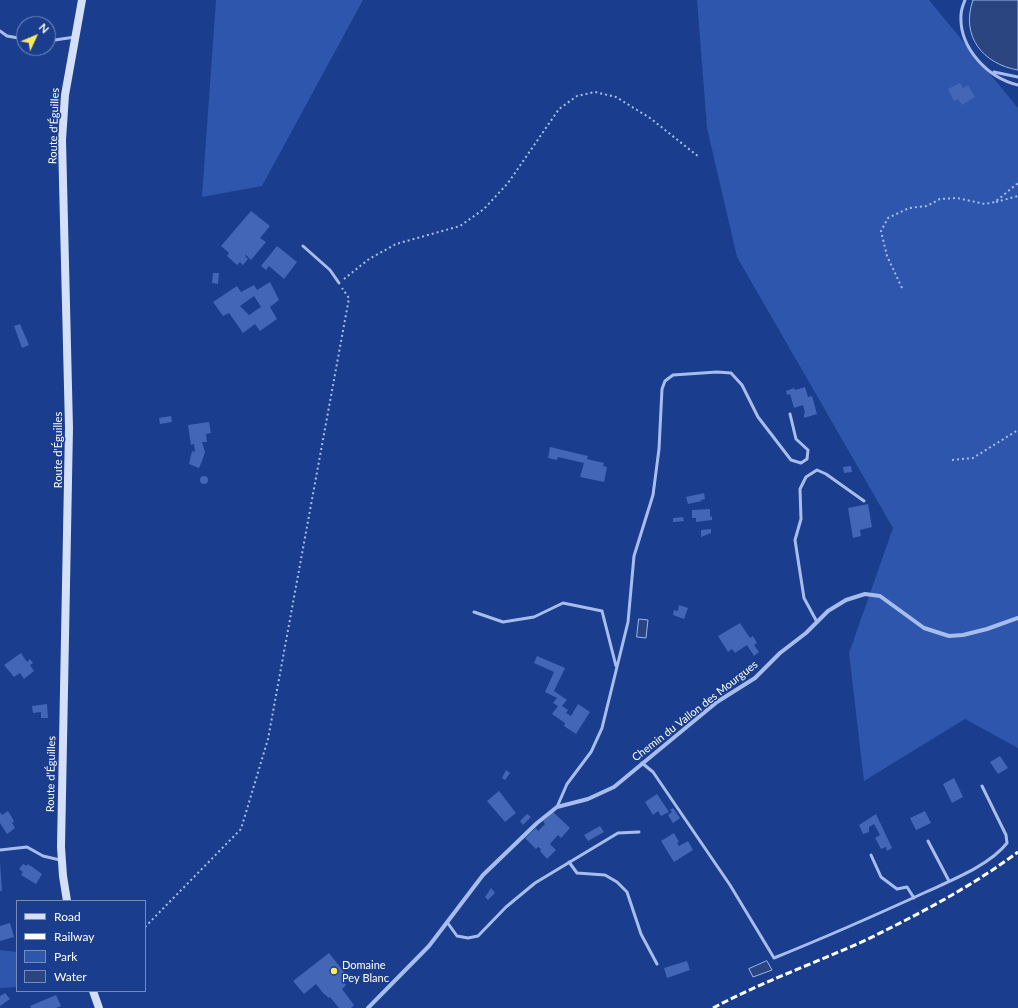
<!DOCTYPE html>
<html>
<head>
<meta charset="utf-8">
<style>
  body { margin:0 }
  #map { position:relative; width:1018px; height:1008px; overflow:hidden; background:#1a3d8e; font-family:Lato,sans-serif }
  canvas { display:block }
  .legend { position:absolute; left:16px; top:900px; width:130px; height:92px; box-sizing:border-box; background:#1a3d8e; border:1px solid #768bbb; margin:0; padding:5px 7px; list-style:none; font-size:12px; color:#fff }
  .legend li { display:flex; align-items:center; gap:8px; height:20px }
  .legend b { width:20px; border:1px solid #768bbb }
  .north { position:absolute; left:16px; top:16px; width:40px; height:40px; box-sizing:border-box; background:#1a3d8e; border:1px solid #768bbb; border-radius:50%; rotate:46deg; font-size:11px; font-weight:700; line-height:16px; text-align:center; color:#fff }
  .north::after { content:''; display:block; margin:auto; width:14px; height:18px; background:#ffe764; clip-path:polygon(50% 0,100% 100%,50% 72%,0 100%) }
</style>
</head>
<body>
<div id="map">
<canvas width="1018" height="1008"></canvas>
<ul class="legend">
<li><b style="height:5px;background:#d4dffa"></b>Road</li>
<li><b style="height:5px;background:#fff"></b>Railway</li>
<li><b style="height:11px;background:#2d56ac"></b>Park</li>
<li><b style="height:11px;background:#2b4581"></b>Water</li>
</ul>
<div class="north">N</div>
</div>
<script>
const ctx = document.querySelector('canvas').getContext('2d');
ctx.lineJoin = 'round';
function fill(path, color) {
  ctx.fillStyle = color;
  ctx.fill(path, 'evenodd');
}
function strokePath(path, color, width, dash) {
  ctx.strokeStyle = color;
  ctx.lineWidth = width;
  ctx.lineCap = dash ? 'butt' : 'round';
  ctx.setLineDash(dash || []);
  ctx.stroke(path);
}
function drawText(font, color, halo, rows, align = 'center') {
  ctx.font = font + ' Lato,sans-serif';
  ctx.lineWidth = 3;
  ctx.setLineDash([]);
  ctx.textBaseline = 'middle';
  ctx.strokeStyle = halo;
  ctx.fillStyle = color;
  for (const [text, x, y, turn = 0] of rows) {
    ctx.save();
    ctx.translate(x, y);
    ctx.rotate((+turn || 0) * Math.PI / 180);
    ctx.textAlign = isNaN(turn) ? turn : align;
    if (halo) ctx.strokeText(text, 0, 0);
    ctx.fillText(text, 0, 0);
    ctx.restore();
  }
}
fill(new Path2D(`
  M 216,0 L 363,0 L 262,186 L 202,197 Z
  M 697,0 L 929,0 L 1018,108 L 1018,748 L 965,719 L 864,781 L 849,653 L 893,528 L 737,257 L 707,128 Z
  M 0,950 L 17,952 L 17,987 L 0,988 Z`), '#2d56ac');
const water = new Path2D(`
  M 973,0 L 1018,0 L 1018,70 C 983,64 960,36 973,0 Z
  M 639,619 L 648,620 L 646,638 L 637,637 Z
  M 767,961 L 772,970 L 753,977 L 749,969 Z`);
fill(water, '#2b4581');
strokePath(water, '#9ab6f0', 1);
fill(new Path2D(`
  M 960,83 L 963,88 L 968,85 L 975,97 L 962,105 L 958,99 L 954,101 L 948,89 Z
  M 251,211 L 270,226 L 260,238 L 266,242 L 251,260 L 246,255 L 245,256 L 248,259 L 243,265 L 240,262 L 237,265 L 227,256 L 229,253 L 221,246 Z
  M 277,246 L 297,262 L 284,279 L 269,266 L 266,270 L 261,266 Z
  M 213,273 L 219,273 L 218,284 L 212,283 Z
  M 270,282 L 279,300 L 270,307 L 277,319 L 260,331 L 255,324 L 243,333 L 229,313 L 223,316 L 213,302 L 237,286 L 241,292 L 254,285 L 257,290 ZM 254,296 L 261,307 L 249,315 L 240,306 Z
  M 20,324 L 29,345 L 22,348 L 14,326 Z
  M 805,387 L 808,397 L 812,396 L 817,414 L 804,418 L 804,414 L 805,413 L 803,405 L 794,408 L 790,394 L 787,395 L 786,391 L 794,388 L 795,390 Z
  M 171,416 L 172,422 L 160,424 L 159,418 Z
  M 209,422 L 211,433 L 206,434 L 207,442 L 202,442 L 205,452 L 202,461 L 199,468 L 189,464 L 192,451 L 195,452 L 194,444 L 191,445 L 188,425 Z
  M 550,447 L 588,456 L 587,459 L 604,463 L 603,466 L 607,467 L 604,482 L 580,477 L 584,463 L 558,457 L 557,460 L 548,458 Z
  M 851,466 L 852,472 L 844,473 L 843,467 Z
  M200 480a4 4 0 1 1 8 0a4 4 0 1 1-8 0Z
  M 704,493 L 705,499 L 701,500 L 702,501 L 688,504 L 686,497 Z
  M 868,504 L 872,527 L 860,530 L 861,536 L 853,538 L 848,508 Z
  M 710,509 L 710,517 L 712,516 L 712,520 L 696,522 L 696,518 L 692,518 L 692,510 Z
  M 683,517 L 684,521 L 673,522 L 673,518 Z
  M 711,529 L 711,533 L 701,537 L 701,530 Z
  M 679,605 L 688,608 L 684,619 L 673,615 L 674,610 L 678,611 Z
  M 740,623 L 750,638 L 753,636 L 757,643 L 754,645 L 759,652 L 754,656 L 747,645 L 735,653 L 732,649 L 728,652 L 718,636 Z
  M 21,653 L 27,662 L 30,659 L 33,663 L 30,665 L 34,671 L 24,679 L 20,673 L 14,677 L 4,665 Z
  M 537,656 L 565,668 L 554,691 L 567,700 L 562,706 L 568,710 L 566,713 L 571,716 L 578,704 L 590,712 L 576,734 L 564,726 L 565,723 L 552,714 L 558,706 L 553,703 L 557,698 L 545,692 L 554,672 L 534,663 Z
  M 47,704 L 48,718 L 41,718 L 41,712 L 33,713 L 32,706 Z
  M 1000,756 L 1008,768 L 998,774 L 990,762 Z
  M 506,770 L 510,773 L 505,780 L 502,778 Z
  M 954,778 L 963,797 L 952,803 L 943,784 Z
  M 499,791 L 516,813 L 505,822 L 487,801 Z
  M 657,794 L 669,812 L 661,816 L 658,811 L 653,815 L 645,802 Z
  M 673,808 L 680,818 L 673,823 L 668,815 L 672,812 L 670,810 Z
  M 8,811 L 14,821 L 12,823 L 15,828 L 7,834 L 0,823 L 0,812 L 2,815 Z
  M 925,811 L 931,823 L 916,830 L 910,818 Z
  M 553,812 L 570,828 L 561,838 L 558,835 L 550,844 L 556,850 L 547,859 L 540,851 L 541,849 L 538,847 L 536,849 L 525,838 L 536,828 L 538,831 L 545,824 L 543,821 Z
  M 527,814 L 531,817 L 523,825 L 520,821 Z
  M 876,814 L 892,848 L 887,851 L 886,847 L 881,849 L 875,838 L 880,835 L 874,824 L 869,827 L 869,832 L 863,834 L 859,825 Z
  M 600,826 L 604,832 L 588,841 L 584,835 Z
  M 674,833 L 679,842 L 677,843 L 679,846 L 688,841 L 693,850 L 674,862 L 661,841 Z
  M 0,862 L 2,891 L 0,891 Z
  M 23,864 L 27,866 L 28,864 L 42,874 L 36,884 L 21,875 L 23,872 L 19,869 Z
  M 491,888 L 495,893 L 488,900 L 485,897 Z
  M 10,923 L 14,937 L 0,941 L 0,926 Z
  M 329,953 L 348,977 L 343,981 L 346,985 L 342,989 L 354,1005 L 351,1008 L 339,1008 L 330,997 L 329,998 L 323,993 L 316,984 L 304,994 L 293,981 Z
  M 687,961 L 690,970 L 667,978 L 664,968 Z
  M 5,993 L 10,999 L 0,1006 L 0,996 Z
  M 56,995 L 61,1006 L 56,1008 L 31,1008 L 30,1006 Z`), '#4367b6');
strokePath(new Path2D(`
  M 996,202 L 1018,196
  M 344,279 L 369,259 L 396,244 L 460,226 L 484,209 L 508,183 L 559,109 L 577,96 L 595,92 L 616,97 L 650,118 L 699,157
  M 902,288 L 887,256 L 881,231 L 888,218 L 909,208 L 927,206 L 940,199 L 957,198 L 985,204 L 995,202 L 1018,183
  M 952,460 L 973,458 L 1018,430
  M 145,927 L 241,829 L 268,739 L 349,298 L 342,288`), '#a7bdee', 2, [2, 3]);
strokePath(new Path2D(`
  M 965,0 C 963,5 961,10 961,15 C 959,48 988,78 1018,85
  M 0,31 L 7,36 L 24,39
  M 48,41 L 75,37
  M 994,72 L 1018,77
  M 303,246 L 330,270 L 339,283
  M 474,612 L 503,622 L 534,617 L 563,603 L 602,611 L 616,666
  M 817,622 L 804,598 L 795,540 L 801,519 L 800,489 L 806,477 L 817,470 L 826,474 L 864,501
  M 642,763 L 653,772 L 730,885 L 774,958 C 826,937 876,915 926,892 C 952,880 990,865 1007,843 L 1006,835 L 982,786
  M 557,807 L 567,784 L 591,752 L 602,728 L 628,622 L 634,556 L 653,495 L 659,449 L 662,389 L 665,381 L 673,375 L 717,372 L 731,373 L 742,385 L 758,417 L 791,460 L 801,463 L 807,459 L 808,450 L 796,439 L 790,414
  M 928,841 L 949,881
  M 0,850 L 27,847 L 43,856 L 60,860
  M 871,855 L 881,877 L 897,889 L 907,887 L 914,898
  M 569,862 L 577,873 L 605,875 L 617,882 L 627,892 L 641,934 L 657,964
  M 447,922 L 457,936 L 468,938 L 478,936 L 506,907 L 535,883 L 618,833 L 639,832`), '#a7bdee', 3);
strokePath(new Path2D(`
  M 368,1008 L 429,946 L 483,875 L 537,823 L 557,807 L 588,799 L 614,787 L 717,702 L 755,678 L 780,653 L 806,633 L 828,611 L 846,600 L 865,594 L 880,596 L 924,628 L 949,636 L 963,635 L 987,629 L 1018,618`), '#a7bdee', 4);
strokePath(new Path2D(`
  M 67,901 L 63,876 L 61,847 L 69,428 L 62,140 L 65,95 L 82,0
  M 93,991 L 99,1008`), '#d4dffa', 8);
strokePath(new Path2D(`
  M 713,1008 C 762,982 815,963 866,940 C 919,914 971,887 1018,852`), '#fff', 3, [7, 3]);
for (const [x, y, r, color] of [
  [334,971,4,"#ffe764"]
]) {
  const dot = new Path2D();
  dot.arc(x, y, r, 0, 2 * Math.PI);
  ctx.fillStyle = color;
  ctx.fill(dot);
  strokePath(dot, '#1a3d8e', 1.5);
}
drawText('11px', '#fff', '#1a3d8e', [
  ["Route d'Éguilles",54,126,-88],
  ["Route d'Éguilles",58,450,-90],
  ["Chemin du Vallon des Mourgues",695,711,-38],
  ["Route d'Éguilles",51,774,-89]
]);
drawText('11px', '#fff', '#1a3d8e', [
  ["Domaine",342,965],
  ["Pey Blanc",342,978]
], 'left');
</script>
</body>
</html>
